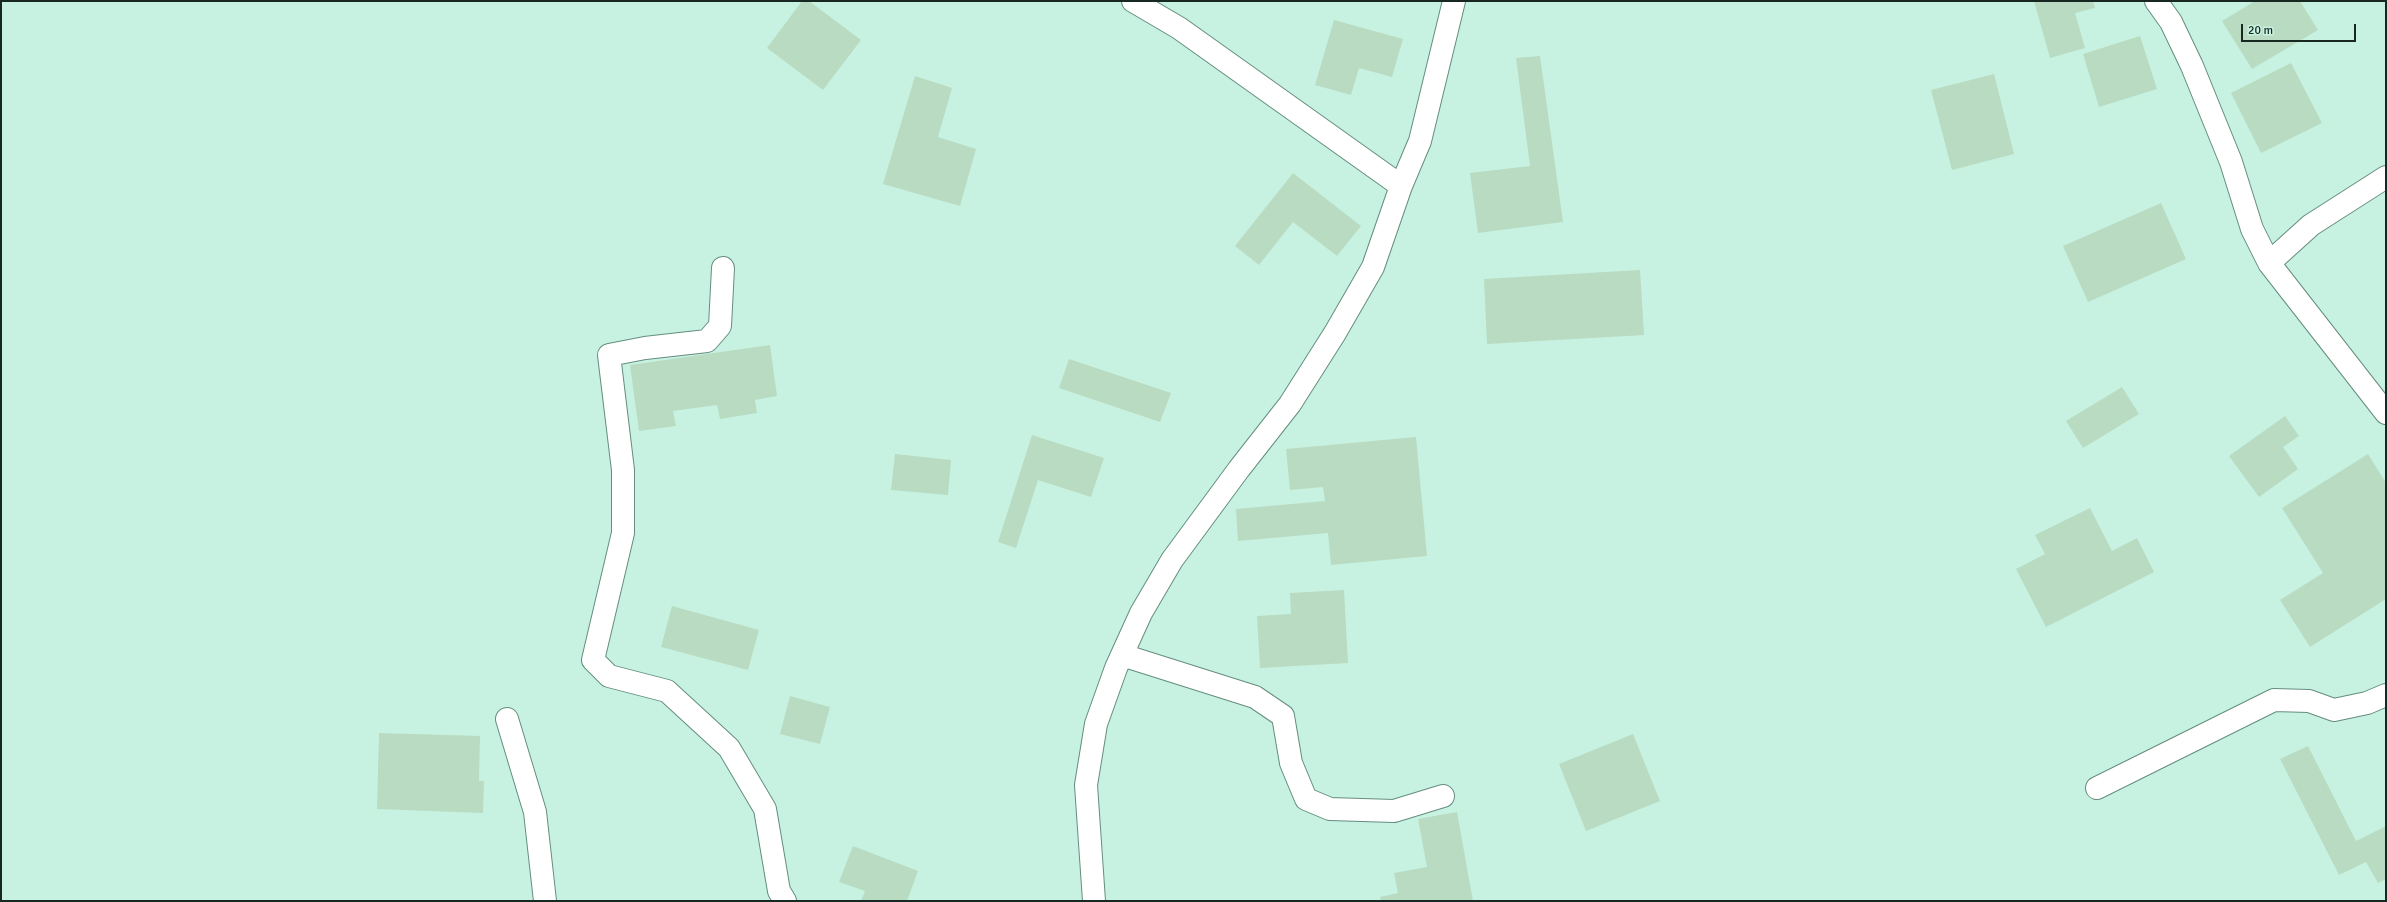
<!DOCTYPE html>
<html>
<head>
<meta charset="utf-8">
<style>
  body { margin:0 }
  #map { position:relative; width:2387px; height:902px; overflow:hidden; background:#c7f2e2; font-family:Signika,sans-serif }
  canvas { display:block }
  .frame { position:absolute; inset:0; border:2px solid #172822; pointer-events:none }
  .scale { position:absolute; left:2241px; top:24px; width:115px; height:18px; box-sizing:border-box; border:2px solid #172822; border-top:0; padding-left:5px; font-size:12px; line-height:14px; white-space:nowrap; color:#172822; -webkit-text-stroke:3px #c7f2e2; paint-order:stroke }
</style>
</head>
<body>
<div id="map">
<canvas width="2387" height="902"></canvas>
<div class="frame"></div>
<div class="scale">20 m</div>
</div>
<script>
const ctx = document.querySelector('canvas').getContext('2d');
ctx.lineJoin = 'round';
function fill(path, color) {
  ctx.fillStyle = color;
  ctx.fill(path, 'evenodd');
}
function strokePath(path, color, width, dash) {
  ctx.strokeStyle = color;
  ctx.lineWidth = width;
  ctx.lineCap = dash ? 'butt' : 'round';
  ctx.setLineDash(dash || []);
  ctx.stroke(path);
}
fill(new Path2D(`
  M 802,1 L 809,1 L 861,40 L 823,90 L 767,48 Z
  M 2034,1 L 2093,1 L 2095,8 L 2075,13 L 2085,48 L 2050,58 Z
  M 2255,1 L 2300,1 L 2318,30 L 2252,69 L 2222,21 Z
  M 1334,20 L 1403,39 L 1392,77 L 1359,68 L 1351,95 L 1315,85 Z
  M 2140,36 L 2157,89 L 2099,107 L 2083,54 Z
  M 1540,56 L 1563,222 L 1478,233 L 1470,173 L 1530,166 L 1516,58 Z
  M 2291,63 L 2322,123 L 2261,153 L 2231,93 Z
  M 1994,74 L 2014,154 L 1952,170 L 1931,90 Z
  M 915,76 L 952,88 L 938,137 L 976,149 L 960,206 L 883,184 Z
  M 1293,173 L 1361,226 L 1337,256 L 1293,222 L 1259,265 L 1235,246 Z
  M 2161,203 L 2186,259 L 2088,302 L 2063,246 Z
  M 1640,270 L 1644,335 L 1487,344 L 1484,279 Z
  M 770,345 L 777,396 L 755,400 L 757,413 L 720,419 L 717,405 L 673,411 L 676,426 L 639,431 L 630,365 Z
  M 1069,359 L 1171,393 L 1160,422 L 1059,388 Z
  M 2122,387 L 2139,414 L 2083,448 L 2066,421 Z
  M 2285,416 L 2299,436 L 2283,447 L 2298,469 L 2259,497 L 2229,456 Z
  M 1032,435 L 1104,458 L 1091,497 L 1038,480 L 1016,548 L 998,542 Z
  M 1416,437 L 1427,556 L 1331,565 L 1328,533 L 1238,541 L 1236,509 L 1325,501 L 1323,487 L 1290,490 L 1286,449 Z
  M 895,454 L 951,460 L 948,495 L 891,490 Z
  M 2368,454 L 2386,483 L 2386,599 L 2310,647 L 2280,600 L 2323,573 L 2282,508 Z
  M 2090,508 L 2112,551 L 2137,538 L 2154,572 L 2046,627 L 2016,569 L 2045,554 L 2035,535 Z
  M 1344,590 L 1348,663 L 1260,668 L 1257,616 L 1291,614 L 1290,593 Z
  M 672,606 L 759,630 L 748,670 L 661,647 Z
  M 790,696 L 830,707 L 820,744 L 780,734 Z
  M 379,733 L 480,736 L 479,781 L 484,781 L 483,813 L 377,809 Z
  M 1633,734 L 1660,801 L 1586,831 L 1559,764 Z
  M 2308,746 L 2356,841 L 2386,826 L 2386,879 L 2378,883 L 2366,862 L 2339,875 L 2280,759 Z
  M 1457,812 L 1473,901 L 1381,901 L 1380,897 L 1398,893 L 1394,873 L 1427,867 L 1418,819 Z
  M 853,846 L 918,871 L 907,901 L 861,901 L 865,891 L 839,882 Z`), '#b9dbc1');
const minor = new Path2D(`
  M 1133,1 L 1179,28 L 1401,186
  M 2156,1 L 2171,22 L 2192,66 L 2231,162 L 2252,229 L 2269,263 L 2386,413
  M 2269,263 L 2311,225 L 2386,177
  M 723,268 L 720,326 L 707,341 L 645,348 L 609,355 L 623,470 L 623,533 L 593,660 L 609,676 L 667,691 L 729,748 L 765,809 L 779,891 L 785,901
  M 1122,655 L 1255,697 L 1283,716 L 1291,763 L 1306,799 L 1330,809 L 1394,811 L 1443,796
  M 507,719 L 535,812 L 545,901
  M 2097,788 L 2274,700 L 2309,701 L 2334,710 L 2367,703 L 2386,695
  M 1094,901 L 1086,785 L 1096,724 L 1116,668 L 1141,613 L 1172,560 L 1239,469 L 1290,404 L 1335,333 L 1373,267 L 1401,186 L 1420,141 L 1454,1`);
strokePath(minor, '#658d7f', 24);
strokePath(minor, '#fff', 22);
</script>
</body>
</html>
